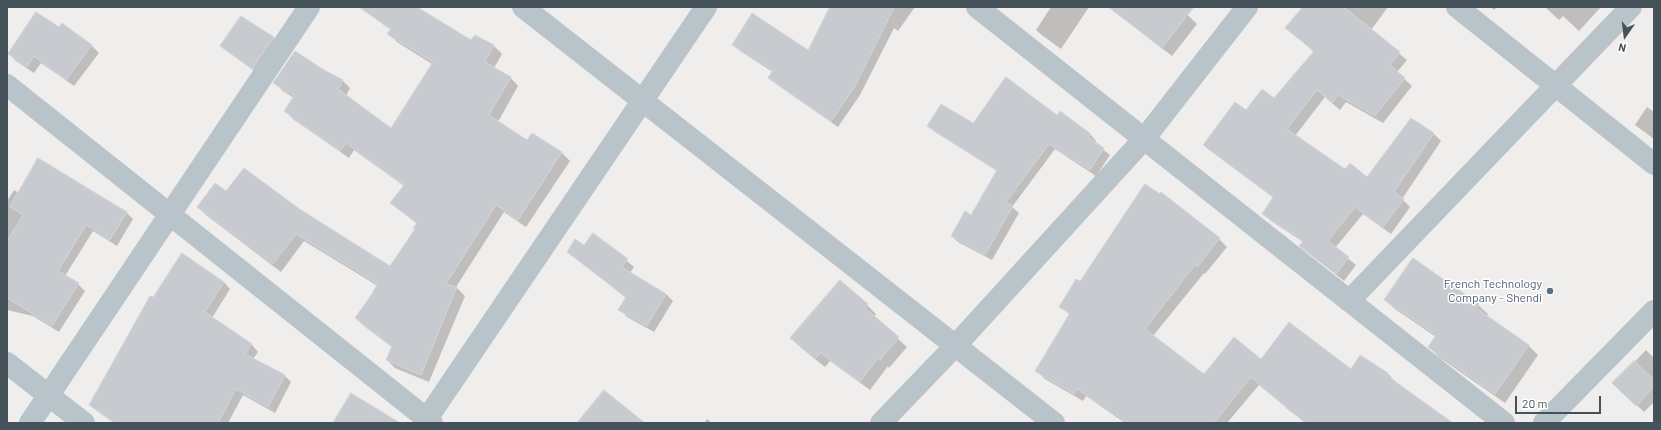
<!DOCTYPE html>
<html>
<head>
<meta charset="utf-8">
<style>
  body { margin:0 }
  #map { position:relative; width:1661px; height:430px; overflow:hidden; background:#f0eded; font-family:Barlow,sans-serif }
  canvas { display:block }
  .frame { position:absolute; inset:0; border:8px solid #46525a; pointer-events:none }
  .north { position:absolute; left:1605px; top:16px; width:40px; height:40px; -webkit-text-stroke:3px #fff; paint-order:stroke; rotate:194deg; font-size:11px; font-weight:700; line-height:16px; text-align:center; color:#46525a }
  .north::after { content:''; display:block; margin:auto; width:14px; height:18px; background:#46525a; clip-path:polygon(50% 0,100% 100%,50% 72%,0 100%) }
  .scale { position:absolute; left:1515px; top:396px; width:86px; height:18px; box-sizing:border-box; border:2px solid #46525a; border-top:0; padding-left:5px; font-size:12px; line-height:14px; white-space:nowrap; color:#46525a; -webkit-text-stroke:3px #fff; paint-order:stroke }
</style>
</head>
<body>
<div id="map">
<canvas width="1661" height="430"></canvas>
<div class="frame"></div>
<div class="north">N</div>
<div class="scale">20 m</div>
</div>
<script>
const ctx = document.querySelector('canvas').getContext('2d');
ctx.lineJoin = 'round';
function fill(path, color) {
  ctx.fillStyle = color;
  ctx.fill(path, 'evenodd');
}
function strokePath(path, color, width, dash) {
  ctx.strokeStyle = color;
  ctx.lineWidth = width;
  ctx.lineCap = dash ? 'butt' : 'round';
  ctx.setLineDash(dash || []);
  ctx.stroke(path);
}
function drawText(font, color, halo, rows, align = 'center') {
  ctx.font = font + ' Barlow,sans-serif';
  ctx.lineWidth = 3;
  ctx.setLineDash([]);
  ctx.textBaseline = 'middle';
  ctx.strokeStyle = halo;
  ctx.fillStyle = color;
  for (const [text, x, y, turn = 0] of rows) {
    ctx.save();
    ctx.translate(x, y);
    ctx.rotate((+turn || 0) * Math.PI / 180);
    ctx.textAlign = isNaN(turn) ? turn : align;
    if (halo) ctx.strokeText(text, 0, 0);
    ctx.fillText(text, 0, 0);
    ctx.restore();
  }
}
fill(new Path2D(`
  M 359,7 L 414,7 L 472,42 L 475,36 L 494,46 L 502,54 L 494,68 L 510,77 L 518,86 L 498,122 L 528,141 L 532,134 L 562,153 L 570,161 L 526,227 L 504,212 L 456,287 L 465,296 L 429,382 L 395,368 L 387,360 L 392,347 L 364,326 L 356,318 L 378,286 L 304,241 L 281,272 L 206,215 L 198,207 L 227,193 L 300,211 L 390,267 L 416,230 L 417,224 L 392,203 L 404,186 L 354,150 L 349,158 L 293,119 L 285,111 L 294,98 L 283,91 L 275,83 L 324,71 L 342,80 L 350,88 L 346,96 L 392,129 L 432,64 L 397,42 L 389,34 L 391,30 Z
  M 862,7 L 915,7 L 898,31 L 894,28 L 860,95 L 838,127 L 776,84 L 770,78 L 773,72 L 740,51 L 733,45 L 808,51 Z
  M 1051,7 L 1089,7 L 1061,49 L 1043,36 L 1036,30 Z
  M 1108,7 L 1179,7 L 1197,24 L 1172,56 Z
  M 1304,7 L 1388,7 L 1371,30 L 1407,60 L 1397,72 L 1412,86 L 1383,123 L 1346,102 L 1340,110 L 1325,97 L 1295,136 L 1345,170 L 1367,178 L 1433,133 L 1441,141 L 1402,199 L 1410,207 L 1391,234 L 1363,214 L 1335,248 L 1356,265 L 1344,281 L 1308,253 L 1303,242 L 1271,221 L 1263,214 L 1274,198 L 1212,152 L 1204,145 L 1246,112 L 1274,99 L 1314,52 L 1287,28 Z
  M 1490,7 L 1497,7 L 1494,10 Z
  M 1545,7 L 1601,7 L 1579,31 L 1563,16 L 1559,20 Z
  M 62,24 L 92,46 L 99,53 L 74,86 L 41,63 L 34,73 L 16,61 L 9,54 L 59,28 Z
  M 273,38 L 277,41 L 256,72 L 221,46 Z
  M 1647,107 L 1654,112 L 1654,139 L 1635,125 Z
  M 1057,116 L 1090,134 L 1096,141 L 1095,143 L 1110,155 L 1096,176 L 1055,149 L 1012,207 L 1019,213 L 992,260 L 958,242 L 952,236 L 971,216 L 997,171 L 935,132 L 928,126 L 973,124 Z
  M 14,190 L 19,193 L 126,212 L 133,219 L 117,246 L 93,231 L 65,276 L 78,284 L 85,291 L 59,332 L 33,316 L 7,310 L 7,201 Z
  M 594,234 L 634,267 L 630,273 L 666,294 L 673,301 L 654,332 L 627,317 L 620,309 L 626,298 L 568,252 L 584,246 Z
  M 1219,239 L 1227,247 L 1205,274 L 1204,273 L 1153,336 L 1204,375 L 1261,361 L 1387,373 L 1395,381 L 1368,423 L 1305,423 L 1259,385 L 1227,423 L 1125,423 L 1086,396 L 1083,401 L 1045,379 L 1037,371 L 1070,315 L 1061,307 L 1080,282 Z
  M 224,282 L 230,289 L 212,318 L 252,345 L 258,352 L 253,359 L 284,375 L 291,382 L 275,413 L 243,395 L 228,423 L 114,423 L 97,411 L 90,405 L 153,298 Z
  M 840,282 L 867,305 L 876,314 L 874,317 L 907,347 L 889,368 L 888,366 L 870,390 L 830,361 L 825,367 L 800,347 Z
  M 1385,300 L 1478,305 L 1488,314 L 1486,317 L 1529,346 L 1538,355 L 1505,403 L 1439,357 L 1429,347 L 1436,337 L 1395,309 Z
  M 1646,350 L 1654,358 L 1654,402 L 1644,412 L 1614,383 Z
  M 707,419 L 712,423 L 704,423 Z`), '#0003');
const building = new Path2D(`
  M 359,7 L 417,7 L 471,40 L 475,35 L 494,45 L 485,62 L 511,77 L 489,115 L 527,140 L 532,133 L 562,152 L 518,220 L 496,205 L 446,284 L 457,287 L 421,375 L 386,360 L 392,346 L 355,318 L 374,291 L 373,291 L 378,284 L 296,234 L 273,264 L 197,207 L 215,183 L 226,191 L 244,168 L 301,210 L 390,266 L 415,229 L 413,228 L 417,223 L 390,203 L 404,185 L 346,143 L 340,151 L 284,111 L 294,96 L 273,83 L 295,51 L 324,70 L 343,80 L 338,89 L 391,128 L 433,62 L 387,34 L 391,29 Z
  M 830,7 L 894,7 L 854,88 L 831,121 L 768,78 L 773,70 L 732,45 L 752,13 L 808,50 Z
  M 1110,7 L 1194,7 L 1162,48 Z
  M 1303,7 L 1344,7 L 1400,52 L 1390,65 L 1405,78 L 1375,116 L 1338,95 L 1332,103 L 1317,90 L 1287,129 L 1345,169 L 1350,163 L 1367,177 L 1411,118 L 1434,133 L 1394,192 L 1404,199 L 1383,227 L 1355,207 L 1328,241 L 1349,257 L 1336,274 L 1299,246 L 1303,241 L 1262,214 L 1273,197 L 1203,145 L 1235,102 L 1246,110 L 1262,89 L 1274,98 L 1314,51 L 1285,28 Z
  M 36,12 L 59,27 L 62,23 L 92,45 L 66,80 L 34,56 L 27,67 L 8,54 Z
  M 241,16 L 274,37 L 252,69 L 220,46 Z
  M 1006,77 L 1057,115 L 1060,111 L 1091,134 L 1088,137 L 1104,148 L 1090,170 L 1049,144 L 1006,202 L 1013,206 L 985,255 L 951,236 L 965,211 L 971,215 L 997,170 L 927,126 L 941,104 L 973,123 Z
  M 38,158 L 127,212 L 110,240 L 86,225 L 58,271 L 79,283 L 52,326 L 7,298 L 7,241 L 23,215 L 10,207 Z
  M 1145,184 L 1160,194 L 1161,192 L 1220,238 L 1197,267 L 1195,265 L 1145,329 L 1204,374 L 1234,337 L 1261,359 L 1289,322 L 1351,369 L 1360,355 L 1388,373 L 1386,375 L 1453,423 L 1307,423 L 1286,408 L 1287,407 L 1251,377 L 1214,423 L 1128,423 L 1077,389 L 1074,394 L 1035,371 L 1070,313 L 1059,307 L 1076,279 L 1080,281 Z
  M 593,233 L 628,259 L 622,267 L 666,294 L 647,326 L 618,310 L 626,297 L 567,252 L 575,239 L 584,245 Z
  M 182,253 L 224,282 L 205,312 L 252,344 L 245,354 L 285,375 L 268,407 L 236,389 L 218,423 L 116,423 L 89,405 L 150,296 L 153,297 Z
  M 1413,258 L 1479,304 L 1476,308 L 1529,345 L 1495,394 L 1428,347 L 1436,335 L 1384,300 Z
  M 840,280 L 868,304 L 865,308 L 899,337 L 880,360 L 878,358 L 860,382 L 821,353 L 815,359 L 790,338 Z
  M 1634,361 L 1654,380 L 1654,387 L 1636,406 L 1612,383 Z
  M 604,390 L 645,423 L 577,423 Z
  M 351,393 L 400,423 L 333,423 Z`);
fill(building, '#c7cbd0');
strokePath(building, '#d1d4d9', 1);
strokePath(new Path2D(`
  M 523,7 L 1054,423
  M 977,7 L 1504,423
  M 1457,7 L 1654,164
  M 7,85 L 432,423
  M 1349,301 L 1631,7
  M 7,363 L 84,423
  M 30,423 L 309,7
  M 424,423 L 706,7
  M 881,423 L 956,345 L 1144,139 L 1247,7`), '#b9c3ca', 22);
strokePath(new Path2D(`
  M 1544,423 L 1654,311`), '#b9c3ca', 22);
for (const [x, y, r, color] of [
  [1550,291,4,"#5c6f8a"]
]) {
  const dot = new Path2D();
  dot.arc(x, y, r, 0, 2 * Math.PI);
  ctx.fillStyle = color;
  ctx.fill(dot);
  strokePath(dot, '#fff', 1.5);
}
drawText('12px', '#4e5e75', '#fff', [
  ["French Technology",1542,284],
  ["Company - Shendi",1542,298]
], 'right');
</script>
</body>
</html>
